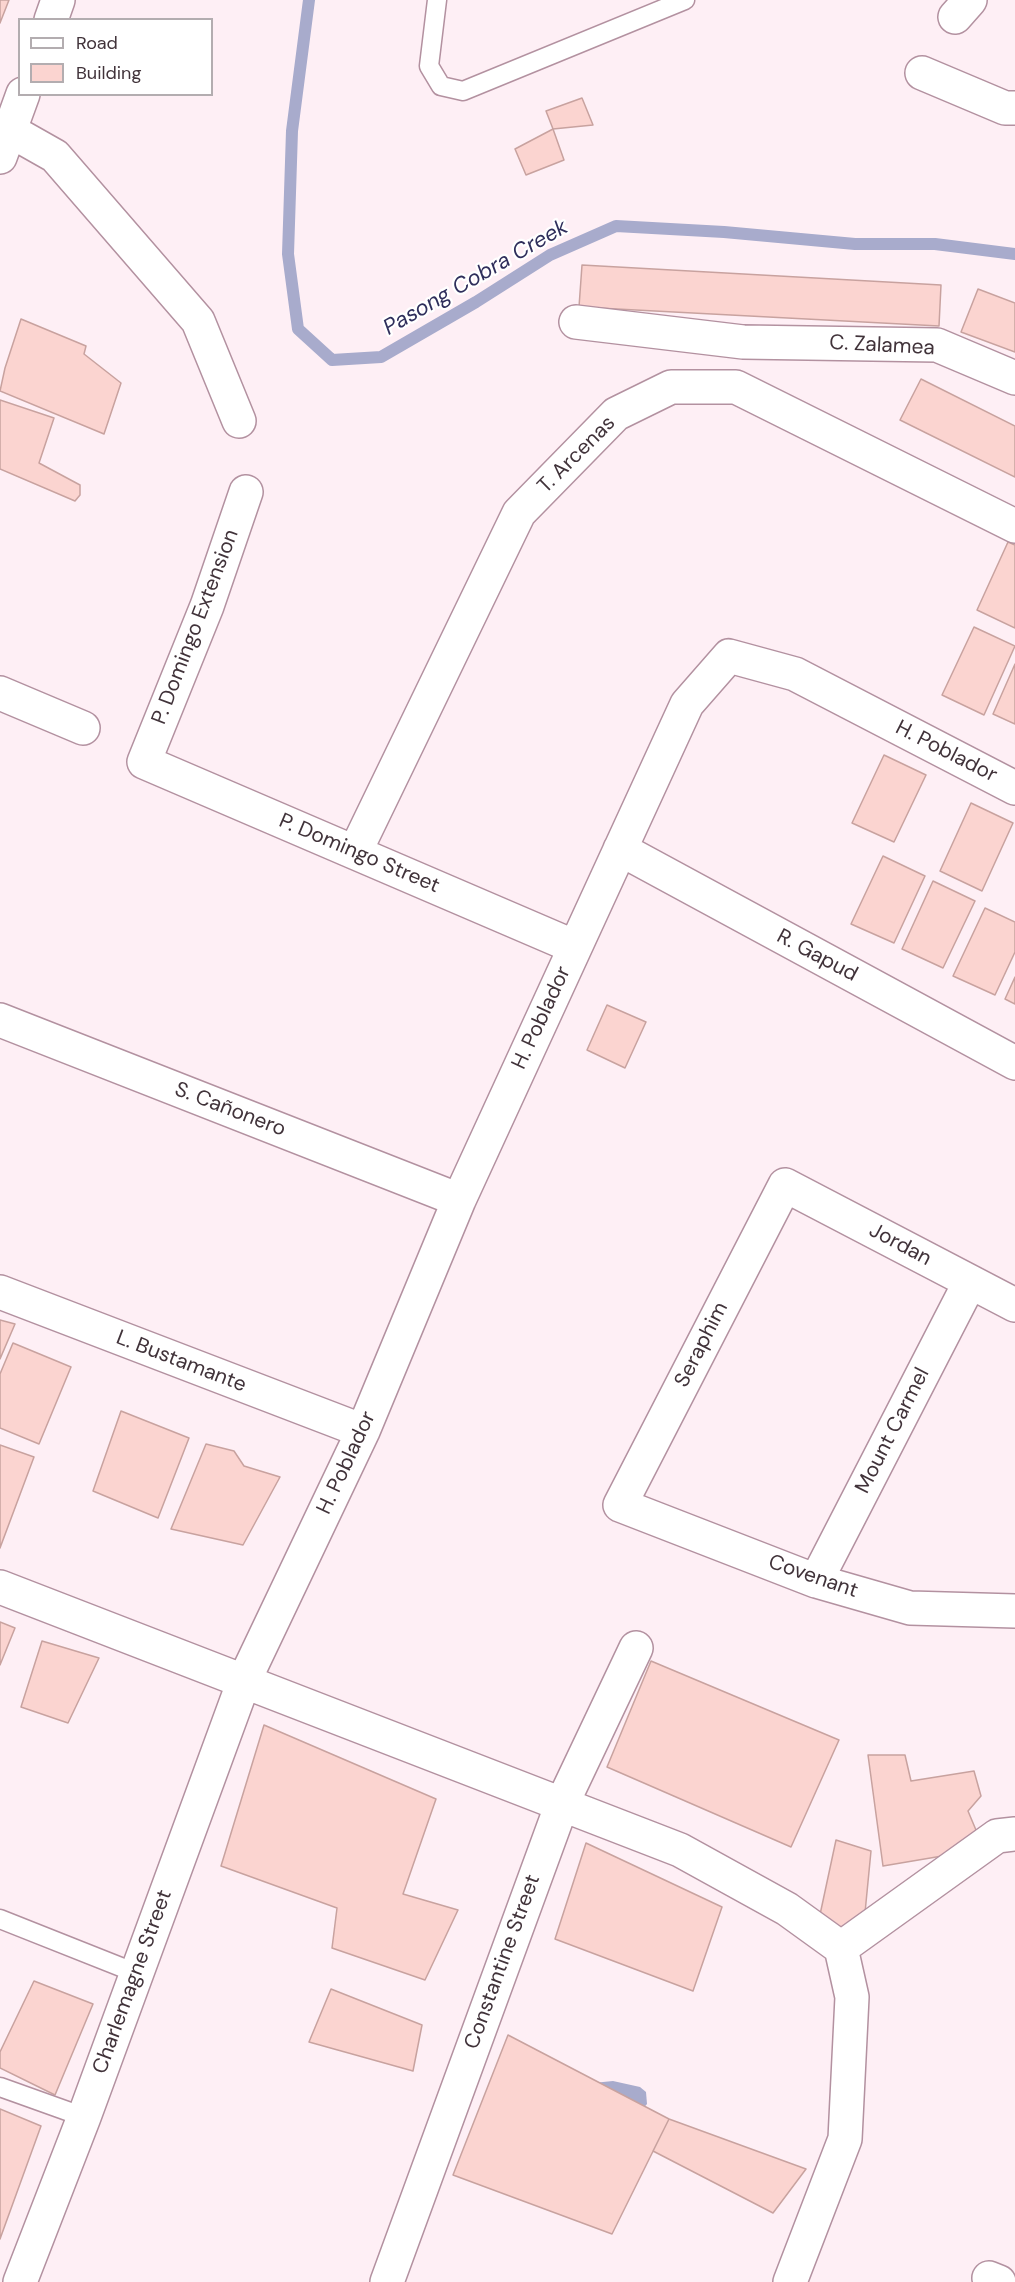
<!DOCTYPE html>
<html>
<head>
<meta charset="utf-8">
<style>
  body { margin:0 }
  #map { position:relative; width:1015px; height:2282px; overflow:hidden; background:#feeff5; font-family:"DM Sans",sans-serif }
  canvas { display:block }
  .legend { position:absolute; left:18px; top:18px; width:195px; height:78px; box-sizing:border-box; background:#fff; border:2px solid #b3adb0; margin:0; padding:8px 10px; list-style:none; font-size:18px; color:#41333a }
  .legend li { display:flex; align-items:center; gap:12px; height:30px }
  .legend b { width:30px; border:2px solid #b3adb0 }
</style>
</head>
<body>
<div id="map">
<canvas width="1015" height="2282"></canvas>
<ul class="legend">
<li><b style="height:8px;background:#fff"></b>Road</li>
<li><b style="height:16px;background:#fbd4d0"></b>Building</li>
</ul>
</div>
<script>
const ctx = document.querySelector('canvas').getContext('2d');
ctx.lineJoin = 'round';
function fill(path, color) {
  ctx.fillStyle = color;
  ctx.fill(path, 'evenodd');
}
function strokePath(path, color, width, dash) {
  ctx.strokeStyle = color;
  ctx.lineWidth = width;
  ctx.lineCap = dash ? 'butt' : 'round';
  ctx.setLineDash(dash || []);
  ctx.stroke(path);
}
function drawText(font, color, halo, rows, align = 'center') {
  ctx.font = font + ' "DM Sans",sans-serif';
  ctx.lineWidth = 4.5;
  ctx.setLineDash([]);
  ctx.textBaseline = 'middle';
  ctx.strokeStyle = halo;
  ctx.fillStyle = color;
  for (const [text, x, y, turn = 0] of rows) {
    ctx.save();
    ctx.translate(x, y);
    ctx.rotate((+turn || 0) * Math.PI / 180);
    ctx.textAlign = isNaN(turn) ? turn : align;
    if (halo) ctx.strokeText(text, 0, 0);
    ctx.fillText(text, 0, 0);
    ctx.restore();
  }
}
fill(new Path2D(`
  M 613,2081 L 640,2087 L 646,2092 L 647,2104 L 634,2119 L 593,2083 Z`), '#a8abcc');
strokePath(new Path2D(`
  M 309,0 L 292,131 L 288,254 L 298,329 L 332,360 L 381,357 L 476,302 L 550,255 L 616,226 L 724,232 L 855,244 L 935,244 L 1015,254`), '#a8abcc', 12);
const building = new Path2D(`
  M 0,0 L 9,0 L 0,23 Z
  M 582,98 L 593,125 L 553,129 L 546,111 Z
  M 553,129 L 564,160 L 526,175 L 515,149 Z
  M 582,265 L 941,285 L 939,326 L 579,307 Z
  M 978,289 L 1015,303 L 1015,352 L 961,332 Z
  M 21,319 L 86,346 L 84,354 L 121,383 L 104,434 L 0,391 L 5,368 Z
  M 921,379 L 1015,426 L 1015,477 L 900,420 Z
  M 0,400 L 54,418 L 39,463 L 80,485 L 80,495 L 75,501 L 0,469 Z
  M 1008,542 L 1015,545 L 1015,628 L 977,610 Z
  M 974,627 L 1015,646 L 984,715 L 942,695 Z
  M 1015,664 L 1015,724 L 993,714 Z
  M 884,755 L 926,775 L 894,842 L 852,823 Z
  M 971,803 L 1013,823 L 982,891 L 940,871 Z
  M 883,856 L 925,876 L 894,943 L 851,924 Z
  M 933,881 L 975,901 L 943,968 L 902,949 Z
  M 985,908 L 1015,922 L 1015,952 L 995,995 L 953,976 Z
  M 1015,977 L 1015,1004 L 1005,999 Z
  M 607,1005 L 646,1022 L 625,1068 L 587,1050 Z
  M 0,1320 L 15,1324 L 0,1359 Z
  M 13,1343 L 71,1367 L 39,1444 L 0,1428 L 0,1374 Z
  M 121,1411 L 189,1438 L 158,1518 L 93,1491 Z
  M 206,1444 L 234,1451 L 244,1466 L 280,1477 L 243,1545 L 171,1529 Z
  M 0,1445 L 34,1457 L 0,1548 Z
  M 0,1622 L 15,1628 L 0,1665 Z
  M 42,1641 L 99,1658 L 68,1723 L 21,1707 Z
  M 651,1661 L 839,1740 L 791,1847 L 607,1767 Z
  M 264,1725 L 436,1799 L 403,1894 L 458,1910 L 425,1980 L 332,1948 L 337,1908 L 221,1866 Z
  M 868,1755 L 905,1755 L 911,1781 L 974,1771 L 981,1796 L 968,1811 L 981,1842 L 954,1854 L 883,1866 Z
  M 836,1840 L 871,1851 L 864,1923 L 840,1930 L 818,1924 Z
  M 586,1843 L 722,1907 L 693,1991 L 555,1939 Z
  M 34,1981 L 93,2004 L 55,2095 L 0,2068 L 0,2052 Z
  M 331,1989 L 422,2025 L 413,2071 L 309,2042 Z
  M 508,2035 L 669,2119 L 612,2234 L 453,2175 Z
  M 0,2109 L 41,2126 L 0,2239 Z
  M 669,2119 L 806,2169 L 773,2213 L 653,2151 Z`);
fill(building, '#fbd4d0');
strokePath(building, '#c8a29f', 1.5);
const service = new Path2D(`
  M 437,0 L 429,66 L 441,86 L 463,91 L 685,0
  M 0,1919 L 136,1973
  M 0,2087 L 84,2117`);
const minor = new Path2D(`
  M 955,17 L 970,0
  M 51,20 L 58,0
  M 922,73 L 1005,108 L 1015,108
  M 9,130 L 55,156 L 198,321 L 239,421
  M 0,157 L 23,94
  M 576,322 L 743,342 L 937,345 L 1015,378
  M 246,492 L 207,606 L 144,762 L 575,947
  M 0,693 L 83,728
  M 620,849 L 1015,1063
  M 355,852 L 519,513 L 616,414 L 671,387 L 736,387 L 1015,526
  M 0,1020 L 459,1200
  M 0,1292 L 363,1431
  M 1015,1305 L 785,1185 L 620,1505 L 816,1581 L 910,1608 L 1015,1611
  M 816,1581 L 970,1282
  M 0,1587 L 680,1850 L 787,1909 L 841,1948 L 852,1997 L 845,2139 L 790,2282
  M 841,1948 L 997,1836 L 1015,1834
  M 989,2278 L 999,2282
  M 20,2282 L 84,2117 L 244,1681 L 363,1431 L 459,1200 L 687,704 L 729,656 L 795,674 L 1015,788
  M 387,2282 L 562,1804 L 636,1648`);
strokePath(service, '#b391a0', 21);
strokePath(minor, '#b391a0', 36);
strokePath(service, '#fff', 18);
strokePath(minor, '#fff', 33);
drawText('21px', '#41333a', '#fff', [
  ["C. Zalamea",882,346,3],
  ["T. Arcenas",577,455,-45],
  ["P. Domingo Extension",196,627,-69],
  ["H. Poblador",946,752,27],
  ["P. Domingo Street",359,854,23],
  ["R. Gapud",817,956,28],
  ["H. Poblador",542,1018,-65],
  ["S. Cañonero",230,1110,21],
  ["Jordan",900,1245,28],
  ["Seraphim",702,1345,-63],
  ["L. Bustamante",181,1362,21],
  ["Mount Carmel",893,1431,-63],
  ["H. Poblador",347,1463,-65],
  ["Covenant",813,1577,19],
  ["Constantine Street",503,1962,-70],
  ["Charlemagne Street",133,1982,-70]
]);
drawText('italic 22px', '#2f2e5b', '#fff', [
  ["Pasong Cobra Creek",476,278,-30]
]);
</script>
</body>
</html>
